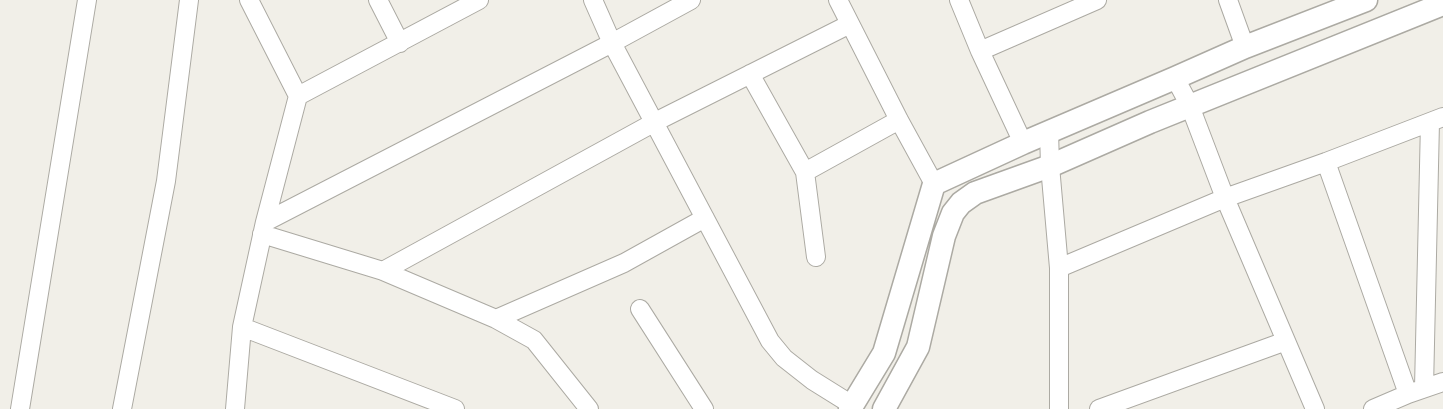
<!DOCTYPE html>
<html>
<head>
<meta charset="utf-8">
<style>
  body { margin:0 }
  canvas { display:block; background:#f1efe8 }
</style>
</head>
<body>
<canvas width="1443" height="409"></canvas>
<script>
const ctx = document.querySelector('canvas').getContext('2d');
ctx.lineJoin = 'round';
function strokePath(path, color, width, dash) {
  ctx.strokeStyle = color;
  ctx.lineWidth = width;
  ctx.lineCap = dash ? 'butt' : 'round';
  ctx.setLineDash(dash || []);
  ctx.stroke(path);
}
const minor = new Path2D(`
  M 249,0 L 298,96 L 479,0
  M 378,0 L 400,43
  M 593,0 L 612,43 L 770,341 L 784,358 L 812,380 L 852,405
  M 838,0 L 899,120 L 934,184
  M 959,0 L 980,51 L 1023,143
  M 1228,0 L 1245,47
  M 980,51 L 1097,0
  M 750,74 L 805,172 L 899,120
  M 1175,78 L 1190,106 L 1225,198 L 1315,409
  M 1049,131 L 1050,166 L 1059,268 L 1059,409
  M 1326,162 L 1408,394
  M 805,172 L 816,257
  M 265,222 L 612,43 L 691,0
  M 262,234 L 383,271 L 496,319 L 534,340 L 589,409
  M 1059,268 L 1225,198 L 1326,162 L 1443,117
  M 383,271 L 655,122 L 850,24
  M 640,309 L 704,409
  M 496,319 L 624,263 L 705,218
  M 242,327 L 455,409
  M 1424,388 L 1430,122
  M 20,409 L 87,0
  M 122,409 L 166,181 L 189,0
  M 235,409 L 242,327 L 265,222 L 298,96
  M 1099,409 L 1286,341
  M 1373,409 L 1408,394 L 1443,382`);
const tertiary = new Path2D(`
  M 850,409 L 884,353 L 934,184 L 1023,143 L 1175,78 L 1245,47 L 1366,0
  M 884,409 L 918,347 L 944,236 L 953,213 L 961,203 L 975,193 L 1050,166 L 1150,122 L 1443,4`);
strokePath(minor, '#acaaa3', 20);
strokePath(tertiary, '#acaaa3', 25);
strokePath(minor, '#fff', 18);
strokePath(tertiary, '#fff', 22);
</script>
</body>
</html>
